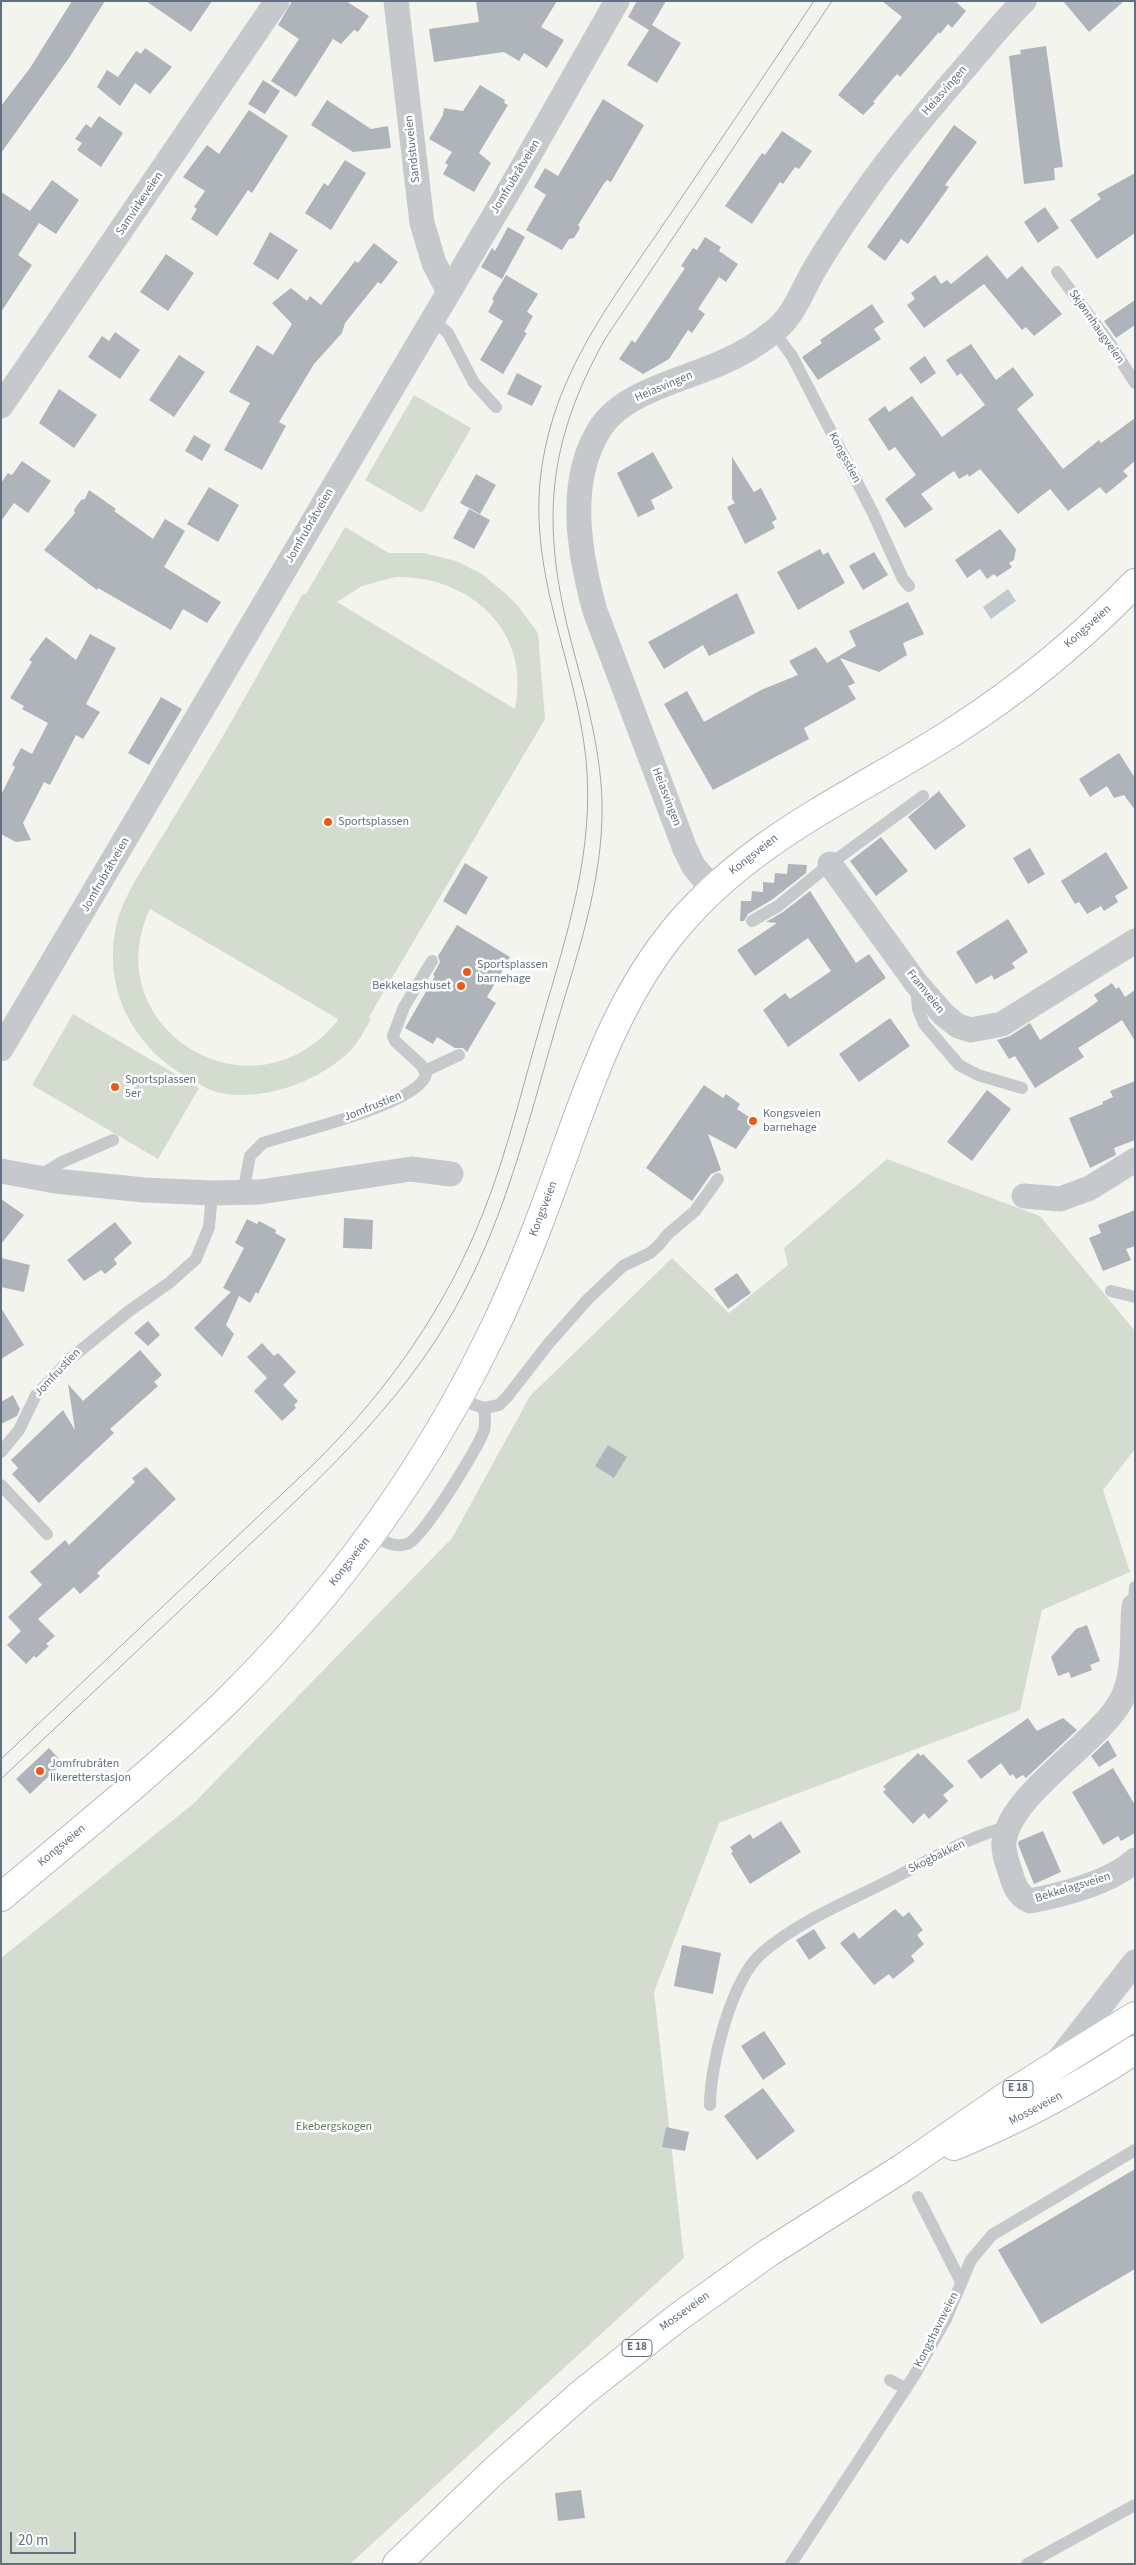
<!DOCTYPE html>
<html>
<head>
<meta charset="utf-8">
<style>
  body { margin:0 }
  #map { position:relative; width:1136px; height:2565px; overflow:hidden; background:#f4f4ef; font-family:"Source Sans 3",sans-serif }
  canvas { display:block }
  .frame { position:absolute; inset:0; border:2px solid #617183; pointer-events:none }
  .scale { position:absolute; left:10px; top:2532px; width:66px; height:22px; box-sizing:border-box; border:2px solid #617183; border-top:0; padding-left:6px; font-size:15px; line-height:18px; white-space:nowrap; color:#617183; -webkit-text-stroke:4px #fff; paint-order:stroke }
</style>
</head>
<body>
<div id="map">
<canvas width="1136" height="2565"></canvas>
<div class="frame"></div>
<div class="scale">20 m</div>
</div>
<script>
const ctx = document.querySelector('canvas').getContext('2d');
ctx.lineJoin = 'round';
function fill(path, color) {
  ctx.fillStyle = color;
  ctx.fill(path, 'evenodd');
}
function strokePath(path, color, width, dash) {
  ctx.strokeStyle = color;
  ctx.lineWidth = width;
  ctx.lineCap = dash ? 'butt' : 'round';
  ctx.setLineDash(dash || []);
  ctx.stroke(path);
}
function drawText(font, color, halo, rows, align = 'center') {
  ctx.font = font + ' "Source Sans 3",sans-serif';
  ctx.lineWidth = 5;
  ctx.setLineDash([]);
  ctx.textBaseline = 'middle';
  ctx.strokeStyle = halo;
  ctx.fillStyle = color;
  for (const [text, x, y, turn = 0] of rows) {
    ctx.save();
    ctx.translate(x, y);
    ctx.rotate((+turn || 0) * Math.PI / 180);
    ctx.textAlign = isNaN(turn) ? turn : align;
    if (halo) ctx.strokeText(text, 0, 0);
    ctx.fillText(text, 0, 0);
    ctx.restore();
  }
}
fill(new Path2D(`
  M 414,395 L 471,428 L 422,513 L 365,480 Z
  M 345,527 L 389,553 L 424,553 L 456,561 L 482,574 L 505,593 L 518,606 L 538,633 L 545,719 L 369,1017 L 371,1019 C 364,1031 357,1045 347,1054 C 315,1083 259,1103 216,1092 C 208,1090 200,1084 192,1080 C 137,1051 104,995 115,932 C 120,901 139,875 155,848 C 171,822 186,797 202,771 C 237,714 269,654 302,595 L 306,594 ZM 395,577 C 469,575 532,631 515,709 L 337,602 L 362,586 ZM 150,909 L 338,1019 L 338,1020 C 253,1127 94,1028 150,909 Z
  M 73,1014 L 199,1088 L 158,1159 L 32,1085 Z
  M 887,1159 L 1040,1216 L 1135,1331 L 1135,1449 L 1103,1490 L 1130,1572 L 1042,1610 L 1020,1710 L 719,1823 L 654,1992 L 684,2258 L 350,2564 L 1,2564 L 1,1958 L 193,1804 L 452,1538 L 530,1396 L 672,1258 L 729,1313 L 788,1265 L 784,1248 Z`), '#d4dcd0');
fill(new Path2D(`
  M 1008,589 L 1016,601 L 991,619 L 983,607 Z`), '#bfc9ce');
fill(new Path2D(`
  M 72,1 L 105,1 L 69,58 L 1,153 L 1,106 L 30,68 Z
  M 146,1 L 212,1 L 191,32 Z
  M 292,1 L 346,1 L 369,16 L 358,32 L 354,30 L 341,44 L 333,39 L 296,97 L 271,81 L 299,39 L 278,25 Z
  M 476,1 L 557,1 L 541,27 L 564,40 L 547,68 L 524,53 L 519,61 L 504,52 L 434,62 L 429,29 L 479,22 Z
  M 637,1 L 666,1 L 652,25 L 681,43 L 657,83 L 627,65 L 649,30 L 628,17 Z
  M 882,1 L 955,1 L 966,11 L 952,28 L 948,24 L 940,34 L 939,32 L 900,77 L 897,74 L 873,102 L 875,103 L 863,115 L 838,95 L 902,17 Z
  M 1063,1 L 1124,1 L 1089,32 Z
  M 1046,46 L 1063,167 L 1054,168 L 1055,180 L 1024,184 L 1009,56 L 1021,54 L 1020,50 Z
  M 145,48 L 172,67 L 150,94 L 135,83 L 120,106 L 97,87 L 107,70 L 118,77 L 136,51 L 141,54 Z
  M 263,80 L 280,91 L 265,114 L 248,104 Z
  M 480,85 L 505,100 L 504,103 L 508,105 L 479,153 L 491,163 L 474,192 L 443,174 L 448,165 L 445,163 L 452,152 L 429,139 L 443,115 L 444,108 L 463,111 Z
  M 603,99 L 644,125 L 611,182 L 607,180 L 603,185 L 578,225 L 580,228 L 574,238 L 569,239 L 562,250 L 526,230 L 546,195 L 534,187 L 545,168 L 558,176 Z
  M 327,100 L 371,129 L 388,126 L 391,148 L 353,152 L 311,125 Z
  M 249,110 L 288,136 L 252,193 L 248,190 L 217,236 L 191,219 L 197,209 L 194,207 L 205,191 L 183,177 L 207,145 L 219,154 Z
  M 99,116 L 123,133 L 101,167 L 77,150 L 82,143 L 75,139 L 86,124 L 91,128 Z
  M 954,125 L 977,142 L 945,185 L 949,187 L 908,244 L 901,239 L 885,261 L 867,247 Z
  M 782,131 L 812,151 L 799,169 L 795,167 L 783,184 L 780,182 L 752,224 L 725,206 L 762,153 L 765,155 Z
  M 345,160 L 366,173 L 331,230 L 305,213 L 324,183 L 328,186 Z
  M 1135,173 L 1135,233 L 1097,259 L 1070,220 L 1101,199 L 1097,194 Z
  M 52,180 L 79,200 L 56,234 L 39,223 L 18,255 L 32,265 L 1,312 L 1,192 L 30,211 Z
  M 1045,207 L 1059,228 L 1038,243 L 1024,222 Z
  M 508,227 L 525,237 L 502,279 L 481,267 L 492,248 L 495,251 Z
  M 270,232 L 298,250 L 278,280 L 253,264 Z
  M 705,237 L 721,247 L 719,251 L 738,264 L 726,282 L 719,277 L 698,309 L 705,314 L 692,333 L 688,330 L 669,359 L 643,374 L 619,359 L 632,340 L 635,343 L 685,268 L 681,266 L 693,248 L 697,250 Z
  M 374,243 L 398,262 L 381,284 L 378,282 L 345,323 L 342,333 L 314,364 L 279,422 L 286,426 L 262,470 L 224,450 L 250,403 L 229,392 L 257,345 L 273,355 L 292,324 L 272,303 L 291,288 L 307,301 L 310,296 L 321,305 L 355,261 L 358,263 Z
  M 166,254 L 194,273 L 168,311 L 140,292 Z
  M 987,255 L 1007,279 L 1022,266 L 1062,314 L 1034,336 L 1026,327 L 1022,330 L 984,284 L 924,328 L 907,305 L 915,299 L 911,293 L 935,275 L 941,284 L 947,280 L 951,284 Z
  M 506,275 L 538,294 L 527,312 L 533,316 L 524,332 L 527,333 L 503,374 L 480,360 L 503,321 L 488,312 L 494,301 L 492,299 Z
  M 1135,300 L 1135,325 L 1116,338 L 1104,321 Z
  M 872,304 L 884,322 L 874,329 L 881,339 L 818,380 L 802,357 L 822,343 L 820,340 Z
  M 115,332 L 140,350 L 120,379 L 88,357 L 102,336 L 109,341 Z
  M 971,344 L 996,380 L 1013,367 L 1034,395 L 1017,409 L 1063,469 L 1099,440 L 1101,443 L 1135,418 L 1135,461 L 1123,471 L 1128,476 L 1106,494 L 1100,487 L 1068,511 L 1050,489 L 1018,514 L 980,469 L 969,477 L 968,474 L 959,479 L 954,471 L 921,494 L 933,509 L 905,528 L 885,499 L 916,475 L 895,447 L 889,451 L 868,419 L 885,406 L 889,412 L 912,396 L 942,437 L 985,405 L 961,373 L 957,376 L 946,360 Z
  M 179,355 L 205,372 L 174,417 L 149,400 Z
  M 925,356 L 936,373 L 921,384 L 909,368 Z
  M 517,373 L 542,386 L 532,406 L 507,394 Z
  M 59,389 L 97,415 L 74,448 L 39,423 Z
  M 194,435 L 211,445 L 202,461 L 185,451 Z
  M 653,452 L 673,488 L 651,500 L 655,509 L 638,517 L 617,473 Z
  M 732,457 L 754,492 L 761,488 L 777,519 L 772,522 L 775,528 L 745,544 L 727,507 L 735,503 L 732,499 Z
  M 22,461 L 51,481 L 28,513 L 14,503 L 1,521 L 1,483 L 8,473 L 12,475 Z
  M 476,474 L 496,485 L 480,514 L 460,503 Z
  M 209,487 L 239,505 L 218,542 L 187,524 Z
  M 89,490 L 116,509 L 114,511 L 153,539 L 165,519 L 185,531 L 164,567 L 221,602 L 207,623 L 183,609 L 171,630 L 98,588 L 97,590 L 44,550 L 75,513 L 74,510 L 81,500 L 85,499 Z
  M 469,509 L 490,520 L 474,549 L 453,538 Z
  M 1000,529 L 1016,549 L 1014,560 L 1009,563 L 1012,567 L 997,577 L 994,574 L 987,579 L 980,569 L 967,578 L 955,560 Z
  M 820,549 L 823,555 L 828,552 L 845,583 L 798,610 L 777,572 Z
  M 874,552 L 888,575 L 863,590 L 849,566 Z
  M 737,593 L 755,633 L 709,656 L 703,645 L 664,669 L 648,642 Z
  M 908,602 L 924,634 L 903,643 L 907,655 L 879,672 L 840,658 L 855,683 L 848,686 L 856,699 L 804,728 L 809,739 L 713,790 L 664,704 L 687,691 L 704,722 L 761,690 L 798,675 L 789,661 L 816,647 L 827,663 L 856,646 L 849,631 Z
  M 90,634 L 116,648 L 86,704 L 100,712 L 83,739 L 76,735 L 50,785 L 44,782 L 23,823 L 31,840 L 16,842 L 1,834 L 1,795 L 15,767 L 12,765 L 21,748 L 32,754 L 48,723 L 22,709 L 24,706 L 10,698 L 32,662 L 29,660 L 46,637 L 76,660 Z
  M 161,697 L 182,709 L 149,765 L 128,753 Z
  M 1119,753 L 1135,778 L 1135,810 L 1124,795 L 1114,798 L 1107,786 L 1090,797 L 1079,779 Z
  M 939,791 L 966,826 L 935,850 L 908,817 Z
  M 881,837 L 908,871 L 876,896 L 850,861 Z
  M 1030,848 L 1045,874 L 1028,884 L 1013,858 Z
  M 1106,852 L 1128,888 L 1115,896 L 1118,902 L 1104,911 L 1101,906 L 1087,914 L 1079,902 L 1075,904 L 1061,881 Z
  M 465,863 L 488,877 L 466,915 L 443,901 Z
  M 788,864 L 807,865 L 806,873 L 773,899 L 748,914 L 744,921 L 740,921 L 741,901 L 751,901 L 752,891 L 763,892 L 763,882 L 774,883 L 775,873 L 787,874 Z
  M 810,891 L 856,963 L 869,954 L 886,978 L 788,1047 L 763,1010 L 785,993 L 790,999 L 831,971 L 808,938 L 755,976 L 737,950 L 777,923 L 766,922 L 783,912 Z
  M 1008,919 L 1028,952 L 1012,963 L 1015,968 L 994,980 L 992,975 L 976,984 L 956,952 Z
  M 457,925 L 510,957 L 487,997 L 496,1003 L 467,1052 L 463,1048 L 455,1048 L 437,1037 L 433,1044 L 405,1028 L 435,976 L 433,975 L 440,962 L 438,956 Z
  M 1112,983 L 1116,989 L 1119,987 L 1125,997 L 1135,990 L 1135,1041 L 1122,1020 L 1078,1048 L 1084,1057 L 1035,1088 L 1015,1056 L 1009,1059 L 997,1040 L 1010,1036 L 1030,1023 L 1040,1040 L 1090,1007 L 1098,1001 L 1094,995 Z
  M 890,1018 L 910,1046 L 859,1082 L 839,1054 Z
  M 1135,1081 L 1135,1140 L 1114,1148 L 1116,1155 L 1090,1168 L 1069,1118 L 1103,1104 L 1102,1102 L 1113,1097 L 1110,1091 Z
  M 704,1085 L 723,1098 L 726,1094 L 740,1104 L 737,1109 L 755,1121 L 736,1149 L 708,1134 L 721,1170 L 711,1174 L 692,1201 L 646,1168 Z
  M 987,1090 L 1011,1109 L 972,1161 L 947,1142 Z
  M 1,1199 L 24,1215 L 1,1244 Z
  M 1135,1210 L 1135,1246 L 1126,1249 L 1131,1260 L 1103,1271 L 1089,1238 L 1101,1233 L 1098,1225 Z
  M 344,1218 L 373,1220 L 372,1249 L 343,1248 Z
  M 247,1219 L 257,1224 L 259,1221 L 276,1230 L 275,1233 L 286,1239 L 258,1294 L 256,1292 L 250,1303 L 239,1296 L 226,1325 L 234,1334 L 222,1357 L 194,1328 L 231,1292 L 223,1288 L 244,1248 L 235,1243 Z
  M 115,1222 L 132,1243 L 114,1259 L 117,1264 L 105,1274 L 101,1270 L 84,1281 L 67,1260 Z
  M 1,1258 L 30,1265 L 24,1292 L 1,1287 Z
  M 737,1273 L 751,1293 L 728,1309 L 714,1289 Z
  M 1,1308 L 24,1345 L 1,1359 Z
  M 148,1321 L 160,1335 L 148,1346 L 134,1333 Z
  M 262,1343 L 274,1356 L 278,1353 L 296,1372 L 283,1385 L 298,1401 L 294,1405 L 296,1408 L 282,1421 L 254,1391 L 267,1378 L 247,1357 Z
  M 140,1350 L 162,1375 L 154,1382 L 158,1386 L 110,1429 L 114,1433 L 39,1503 L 12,1474 L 18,1468 L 11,1460 L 63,1410 L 75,1430 L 68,1384 L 83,1401 Z
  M 13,1395 L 20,1409 L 17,1416 L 1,1424 L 1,1402 Z
  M 608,1445 L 627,1457 L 614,1478 L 595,1466 Z
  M 146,1467 L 176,1499 L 97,1573 L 100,1576 L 80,1594 L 74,1587 L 38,1619 L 55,1636 L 46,1644 L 49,1646 L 36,1658 L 34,1656 L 26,1664 L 7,1645 L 21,1631 L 8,1617 L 42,1585 L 30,1572 L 65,1540 L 69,1545 L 135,1482 L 132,1478 Z
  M 1087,1625 L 1100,1661 L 1090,1665 L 1092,1670 L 1071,1678 L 1069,1672 L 1058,1676 L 1051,1657 L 1076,1629 Z
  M 1028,1718 L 1037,1731 L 1063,1718 L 1077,1730 L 1026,1778 L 1023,1775 L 1016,1779 L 1013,1774 L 1010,1776 L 1001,1763 L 981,1779 L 967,1761 Z
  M 1108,1740 L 1117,1756 L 1099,1767 L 1091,1756 Z
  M 49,1748 L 63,1763 L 30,1794 L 16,1779 Z
  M 918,1753 L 921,1756 L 923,1754 L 954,1786 L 943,1795 L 948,1801 L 929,1819 L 924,1813 L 913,1824 L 883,1792 L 886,1789 L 883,1787 Z
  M 1113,1768 L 1135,1805 L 1135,1833 L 1121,1841 L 1118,1836 L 1103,1845 L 1072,1792 Z
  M 781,1821 L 801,1852 L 750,1884 L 731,1853 L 733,1852 L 730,1847 L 750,1834 L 753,1839 Z
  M 1043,1831 L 1061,1872 L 1034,1884 L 1018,1844 L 1019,1841 Z
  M 895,1909 L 903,1917 L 909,1912 L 923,1930 L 917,1935 L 924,1944 L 911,1956 L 915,1961 L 893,1979 L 889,1974 L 874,1985 L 840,1943 L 854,1932 L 859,1939 Z
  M 814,1929 L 826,1948 L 809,1960 L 796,1940 Z
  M 682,1945 L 721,1953 L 713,1994 L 674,1986 Z
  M 764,2031 L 786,2064 L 763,2080 L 741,2046 Z
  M 763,2088 L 795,2131 L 757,2160 L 724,2116 Z
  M 666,2127 L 689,2132 L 685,2151 L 662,2147 Z
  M 1135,2169 L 1135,2269 L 1041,2324 L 998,2250 Z
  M 581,2490 L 585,2518 L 558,2521 L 555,2493 Z`), '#aeb4ba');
const secondary = new Path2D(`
  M 1,1897 C 76,1834 153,1772 224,1704 C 333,1597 423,1474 490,1337 C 522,1272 546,1205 570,1138 C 596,1066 621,999 668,938 C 745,839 854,796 956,730 C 1021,688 1081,639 1135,583`);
const trunk = new Path2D(`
  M 954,2146 C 1020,2119 1075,2090 1135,2050
  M 397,2564 L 495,2470 L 582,2393 L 677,2318 L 768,2253 L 904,2167 L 1008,2095 L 1135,2016`);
strokePath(secondary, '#b5babf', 30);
strokePath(trunk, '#b8babd', 30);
strokePath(new Path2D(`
  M 1057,272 L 1109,342 L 1135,383
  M 433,320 L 448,333 L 474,383 L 496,407
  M 774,332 L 792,356 L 873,513 L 903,579 L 909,586
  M 752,921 L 778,906 L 830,864 L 923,796
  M 916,986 L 918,1009 L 924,1024 L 959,1065 L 978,1075 L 1022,1088
  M 425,1071 L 459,1055
  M 39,1176 L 62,1162 L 113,1140
  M 243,1193 L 250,1156 L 263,1143 C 291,1133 421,1104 426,1074 L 421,1065 L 395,1041 L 393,1036 L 404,1007 L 432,961
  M 1111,1291 L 1135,1297
  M 458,1399 L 484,1408 L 499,1405 L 507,1397 L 549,1343 L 587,1300 L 623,1266 L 650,1253 L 658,1246 L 668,1234 L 695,1211 L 718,1179
  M 1,1452 L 19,1430 L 36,1395 L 71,1358 L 129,1311 L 169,1283 L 196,1259 L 209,1227 L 212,1193
  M 1,1485 L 47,1534
  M 372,1534 C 382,1541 393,1548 407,1544 C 423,1539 476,1450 484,1431 C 486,1424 485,1416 484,1408
  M 1134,1606 L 1135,1587
  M 710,2105 C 710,2065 731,1980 762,1953 C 799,1921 845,1903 888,1881 C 924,1863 970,1835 1009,1827
  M 918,2197 L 961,2282
  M 890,2380 L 906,2389
  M 791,2564 L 914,2376 L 946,2319 L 971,2260 L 992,2235 L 1135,2150
  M 1027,2564 L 1135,2505`), '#c6c9cc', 12);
strokePath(new Path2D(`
  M 396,1 L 422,223 L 434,263 L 449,292
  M 1,406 L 277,1
  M 830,864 L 916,983 L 944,1015 L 958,1026 L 971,1030 L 1002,1024 L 1135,941
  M 713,889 L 694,867 L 685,849 L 595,611 C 579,553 566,480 601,427 C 624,392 685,379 721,363 C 740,355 757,345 773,332 C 795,316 803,287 817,265 C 832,240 849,215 866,191 C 894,151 925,114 957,77 C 979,52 1000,25 1024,1
  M 1,1049 L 514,182 L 617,1
  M 1,1171 L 55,1181 L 144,1190 L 212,1193 L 260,1192 L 411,1169 L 451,1174
  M 1024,1196 L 1060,1199 L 1090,1188 L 1135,1160
  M 1134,1606 C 1131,1636 1136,1671 1122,1699 C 1100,1742 1009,1794 1004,1842 C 1003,1852 1007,1862 1010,1871 C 1014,1885 1017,1895 1030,1901 C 1061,1895 1112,1882 1135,1860
  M 1057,2062 L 1135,1962`), '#c6c9cc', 25);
strokePath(secondary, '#fff', 28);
strokePath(trunk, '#fff', 28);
strokePath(new Path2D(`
  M 1,1759 L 318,1460 C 389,1388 446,1308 483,1213 C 508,1151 523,1084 542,1020 C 567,934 595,850 586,759 C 574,650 521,563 545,449 C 563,360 620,289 669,216 C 718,144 766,73 814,1
  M 1,1779 C 78,1707 155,1634 232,1561 C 314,1484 397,1410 453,1312 C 502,1227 526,1131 553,1037 C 575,960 604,883 602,801 C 600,744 584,691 570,637 C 541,522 547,443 605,339 L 832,1`), '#a3a8af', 1);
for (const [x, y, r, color] of [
  [328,822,5,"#ef5914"],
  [467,972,5,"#ef5914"],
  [461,986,5,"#ef5914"],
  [115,1087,5,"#ef5914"],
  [753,1121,5,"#ef5914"],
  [40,1771,5,"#ef5914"]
]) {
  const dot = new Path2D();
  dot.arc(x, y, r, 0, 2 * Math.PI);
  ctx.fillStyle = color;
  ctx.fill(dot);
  strokePath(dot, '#fff', 2);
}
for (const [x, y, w] of [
  [1018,2089,30],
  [637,2348,30]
]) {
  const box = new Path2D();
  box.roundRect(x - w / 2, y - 8.5, w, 17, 4);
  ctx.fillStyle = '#fff';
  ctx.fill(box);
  strokePath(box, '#617183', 1);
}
drawText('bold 11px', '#617183', null, [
  ["E 18",1018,2089],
  ["E 18",637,2348]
]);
drawText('12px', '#617183', '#fff', [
  ["Heiasvingen",945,91,-49],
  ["Sandstuveien",413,149,-96],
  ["Jomfrubråtveien",516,177,-59],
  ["Samvirkeveien",140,204,-56],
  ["Skjønnhaugveien",1096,327,55],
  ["Heiasvingen",664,387,-23],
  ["Kongsstien",844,458,62],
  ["Jomfrubråtveien",310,526,-60],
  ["Kongsveien",1088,627,-42],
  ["Heiasvingen",666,797,69],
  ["Kongsveien",754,855,-38],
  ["Jomfrubråtveien",106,875,-60],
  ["Framveien",925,992,51],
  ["Jomfrustien",373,1107,-22],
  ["Kongsveien",544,1209,-69],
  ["Jomfrustien",58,1373,-47],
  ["Kongsveien",350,1562,-52],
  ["Kongsveien",62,1846,-40],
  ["Skogbakken",937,1857,-26],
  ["Bekkelagsveien",1073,1888,-17],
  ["Mosseveien",1036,2109,-28],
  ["Mosseveien",685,2312,-36],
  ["Kongshavnveien",937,2330,-63]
]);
drawText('12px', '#617183', '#fff', [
  ["Sportsplassen",338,822],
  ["Sportsplassen",477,965],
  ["barnehage",477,979],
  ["Bekkelagshuset",451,986,"right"],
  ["Sportsplassen",125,1080],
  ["5er",125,1094],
  ["Kongsveien",763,1114],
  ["barnehage",763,1128],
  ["Jomfrubråten",50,1764],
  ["likeretterstasjon",50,1778]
], 'left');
drawText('12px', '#637a60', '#fff', [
  ["Ekebergskogen",334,2127]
]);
</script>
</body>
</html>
